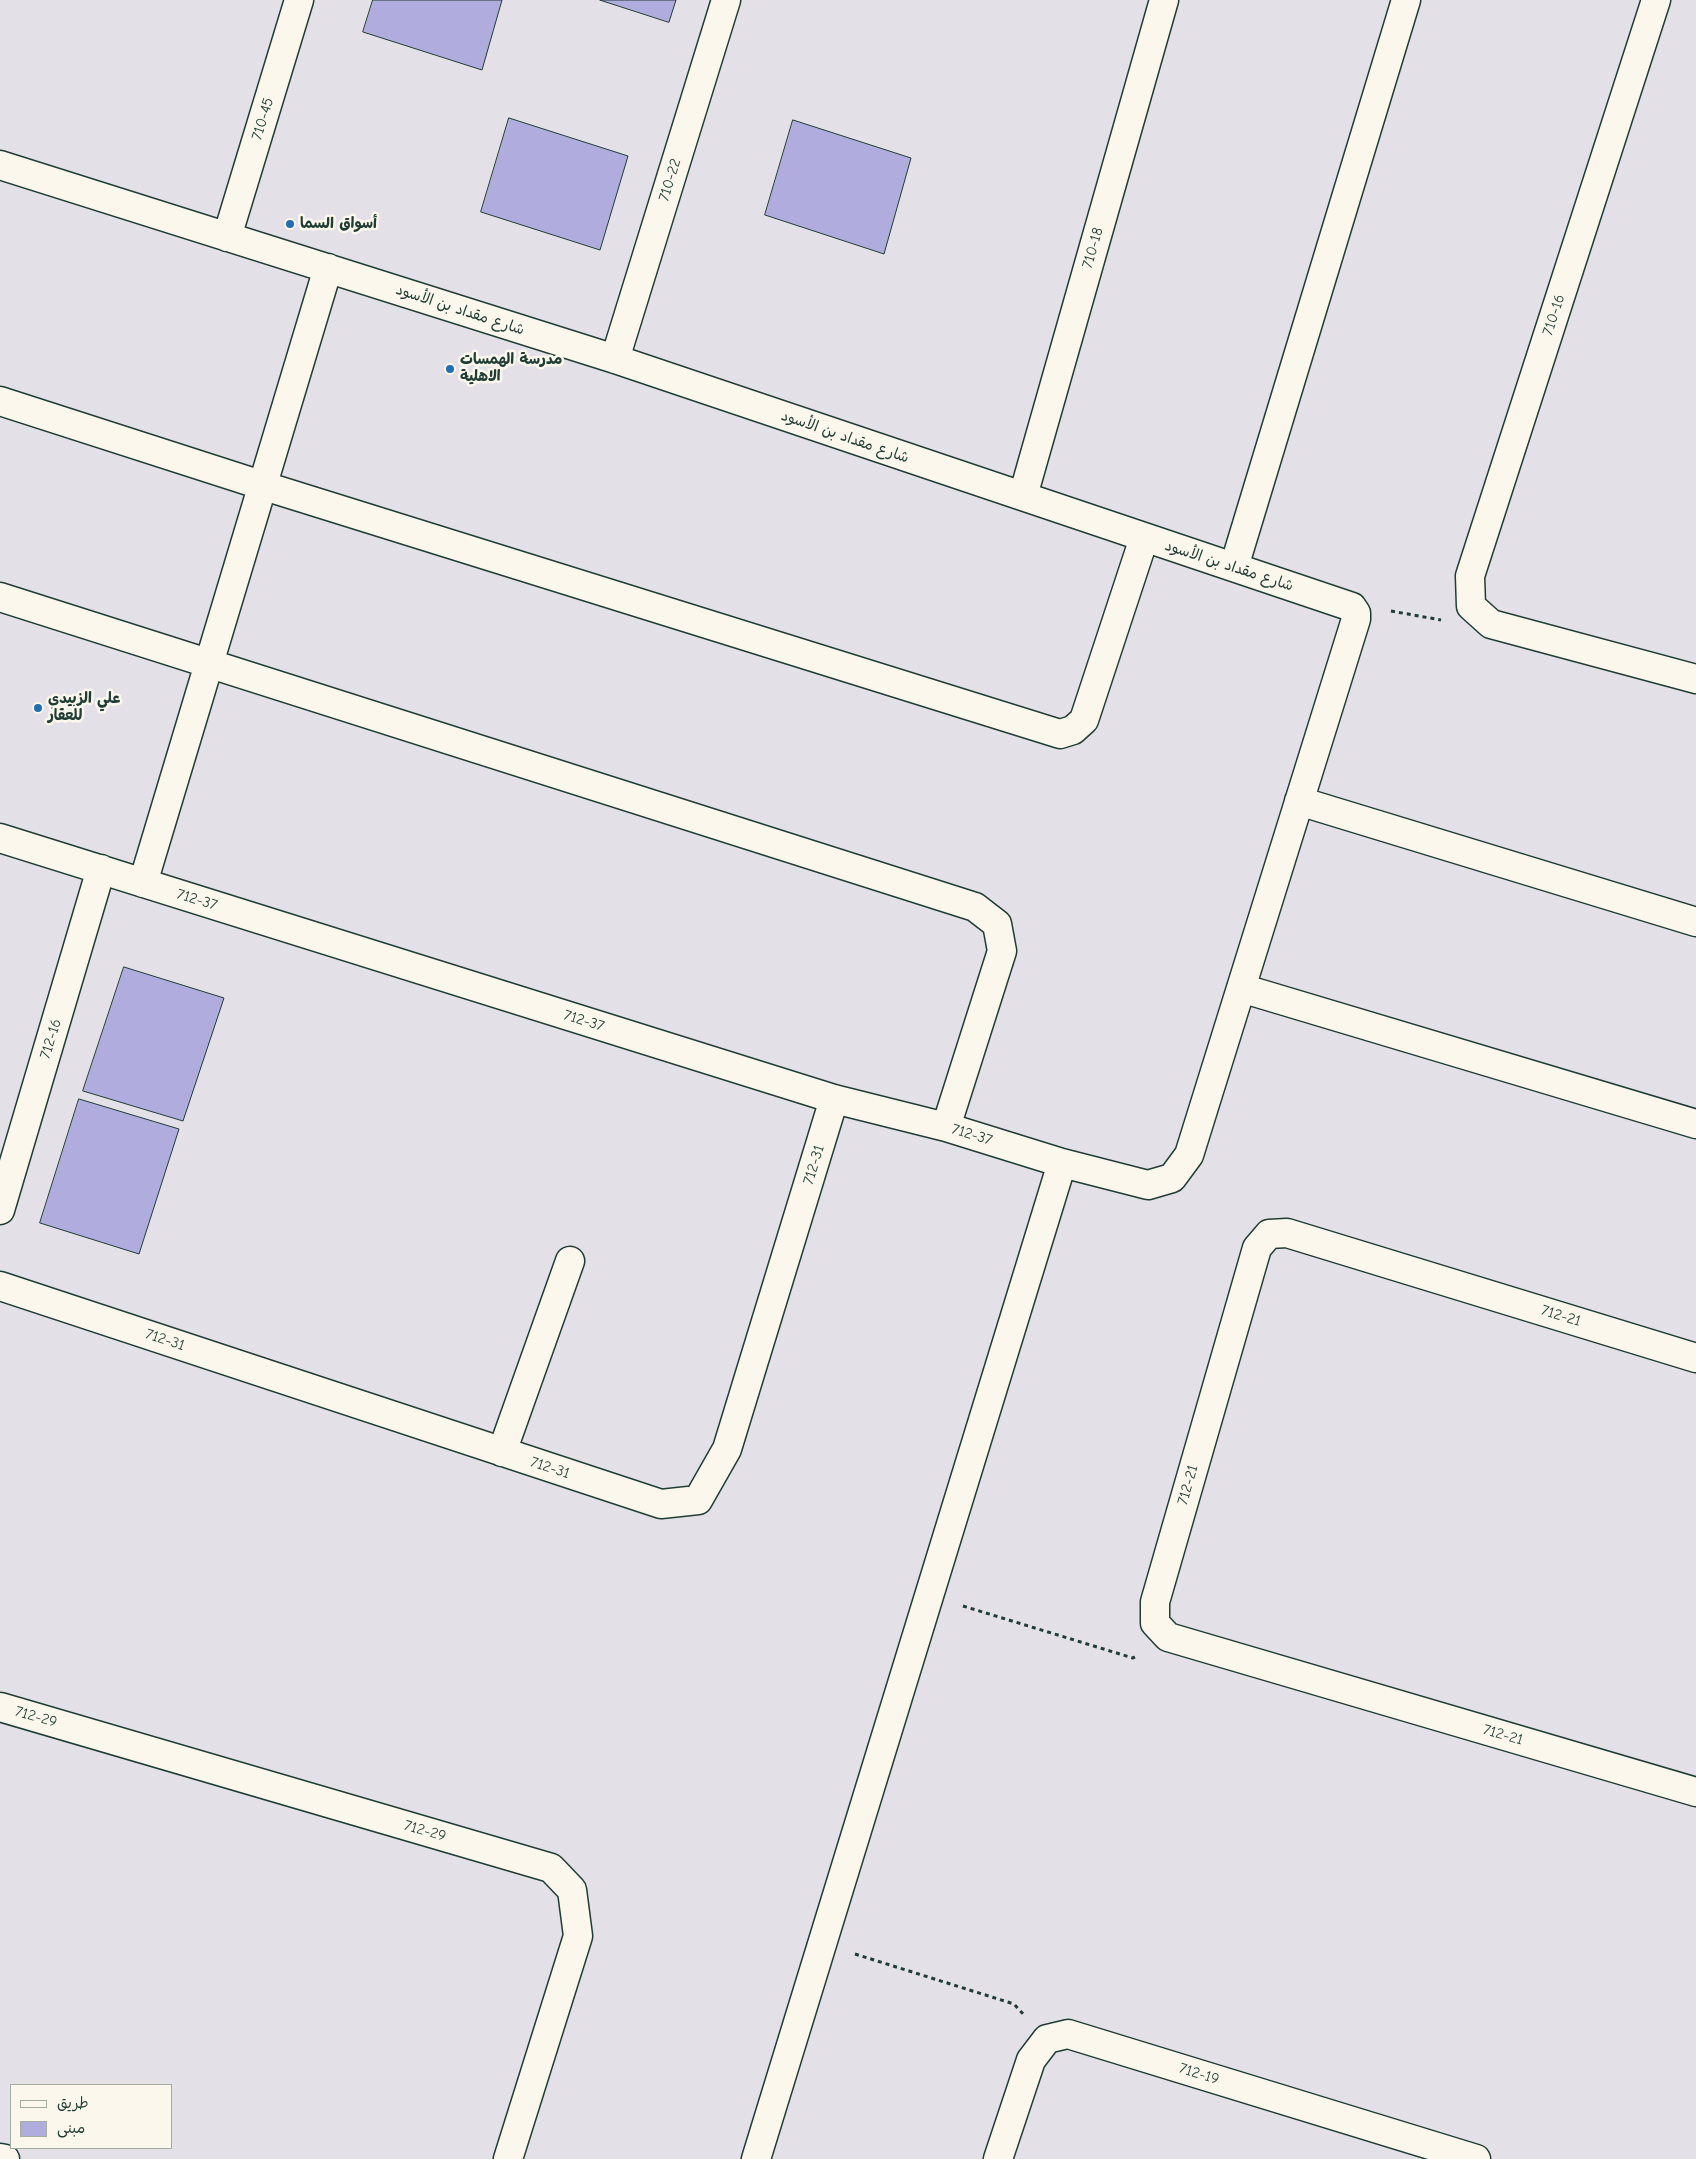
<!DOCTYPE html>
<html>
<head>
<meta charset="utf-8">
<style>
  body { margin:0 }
  #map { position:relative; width:1696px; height:2159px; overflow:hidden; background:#e4e0e8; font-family:"Comic Neue","Playpen Sans Arabic",sans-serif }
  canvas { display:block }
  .legend { position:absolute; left:10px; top:2084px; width:162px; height:65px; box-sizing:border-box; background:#fbf7ec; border:1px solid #a3ada2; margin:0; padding:6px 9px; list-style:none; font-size:15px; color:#1f3d34 }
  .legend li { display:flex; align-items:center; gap:10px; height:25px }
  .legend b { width:25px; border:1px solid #a3ada2 }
</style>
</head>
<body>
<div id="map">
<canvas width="1696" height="2159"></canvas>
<ul class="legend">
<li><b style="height:6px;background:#fbf7ec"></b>طريق</li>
<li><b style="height:14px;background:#b0acde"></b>مبنى</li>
</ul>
</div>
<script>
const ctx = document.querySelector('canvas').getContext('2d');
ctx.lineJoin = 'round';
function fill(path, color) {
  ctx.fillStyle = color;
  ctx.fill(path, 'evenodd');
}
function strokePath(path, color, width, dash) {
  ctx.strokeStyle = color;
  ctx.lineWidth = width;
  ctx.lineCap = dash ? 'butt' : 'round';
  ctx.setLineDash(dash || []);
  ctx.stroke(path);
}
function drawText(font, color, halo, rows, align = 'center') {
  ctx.font = font + ' "Comic Neue","Playpen Sans Arabic",sans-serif';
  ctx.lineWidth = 5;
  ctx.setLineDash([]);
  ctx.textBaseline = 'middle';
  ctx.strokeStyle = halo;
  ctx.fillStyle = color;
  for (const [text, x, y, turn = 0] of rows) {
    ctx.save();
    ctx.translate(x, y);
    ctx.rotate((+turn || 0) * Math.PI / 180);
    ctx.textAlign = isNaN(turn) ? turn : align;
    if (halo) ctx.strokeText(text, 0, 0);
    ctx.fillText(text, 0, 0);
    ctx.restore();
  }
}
const building = new Path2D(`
  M 373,0 L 502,0 L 482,70 L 363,32 Z
  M 600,0 L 676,0 L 669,22 Z
  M 509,118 L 628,156 L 600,250 L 481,212 Z
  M 793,120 L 911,158 L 884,254 L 765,215 Z
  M 124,967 L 224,998 L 183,1121 L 83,1091 Z
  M 79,1099 L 179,1129 L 139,1254 L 40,1223 Z`);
fill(building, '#b0acde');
strokePath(building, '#1f3d34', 1);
const minor = new Path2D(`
  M 1656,0 L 1470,576 L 1471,606 L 1491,624 L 1696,679
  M 0,165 L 615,359 L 1352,607 L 1356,613 L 1356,619 L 1189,1155 L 1172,1178 L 1148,1185 L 1062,1163 L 946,1127 L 834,1099 L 0,838
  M 227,237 L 299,0
  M 615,359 L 726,0
  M 0,401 L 261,485 L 1060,734 L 1073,730 L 1084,720 L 1144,538
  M 1023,496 L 1164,0
  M 1234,567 L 1406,0
  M 0,597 L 975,907 L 997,924 L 1002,951 L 946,1127
  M 1299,801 L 1696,922
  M 143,883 L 328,268
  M 1241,988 L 1696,1124
  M 0,1210 L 101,869
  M 0,1286 L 661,1504 L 698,1500 L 727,1449 L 834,1099
  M 1696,1358 L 1287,1233 L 1269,1234 L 1257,1248 L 1155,1602 L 1155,1623 L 1168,1637 L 1696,1792
  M 502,1452 L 570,1261
  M 0,1707 L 551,1868 L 572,1890 L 578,1936 L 508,2159
  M 0,2158 L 5,2159
  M 756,2159 L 1062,1163
  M 998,2159 L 1031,2060 L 1047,2039 L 1068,2034 L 1476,2159`);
strokePath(minor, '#1f3d34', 31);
strokePath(new Path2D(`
  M 1391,611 L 1441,620
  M 963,1606 L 1133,1658 L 1138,1655
  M 855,1954 L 1014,2004 L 1024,2015`), '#1f3d34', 3, [4, 4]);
strokePath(minor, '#fbf7ec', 28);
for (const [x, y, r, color] of [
  [290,224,5,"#1f6fb2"],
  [450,369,5,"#1f6fb2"],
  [38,708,5,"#1f6fb2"]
]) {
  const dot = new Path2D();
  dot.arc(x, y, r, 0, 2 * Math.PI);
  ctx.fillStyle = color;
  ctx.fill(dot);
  strokePath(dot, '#fbf7ec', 2);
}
drawText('15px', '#1f3d34', '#fbf7ec', [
  ["710-45",263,119,-73],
  ["710-22",670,180,-73],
  ["710-18",1093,248,-74],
  ["شارع مقداد بن الأسود",460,310,18],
  ["710-16",1554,315,-72],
  ["شارع مقداد بن الأسود",845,437,19],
  ["شارع مقداد بن الأسود",1229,566,18],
  ["712-37",197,900,17],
  ["712-37",584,1021,17],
  ["712-16",51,1039,-73],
  ["712-37",972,1135,17],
  ["712-31",814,1165,-73],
  ["712-21",1561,1316,17],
  ["712-31",165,1340,18],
  ["712-31",550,1468,18],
  ["712-21",1188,1485,-74],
  ["712-29",36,1717,16],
  ["712-21",1503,1735,16],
  ["712-29",425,1831,16],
  ["712-19",1199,2074,17]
]);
drawText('bold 15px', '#1f3d34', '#fbf7ec', [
  ["أسواق السما",300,224],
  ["مدرسة الهمسات",460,360],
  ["الاهلية",460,377],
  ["علي الزبيدي",48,699],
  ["للعقار",48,716]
], 'left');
</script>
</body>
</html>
